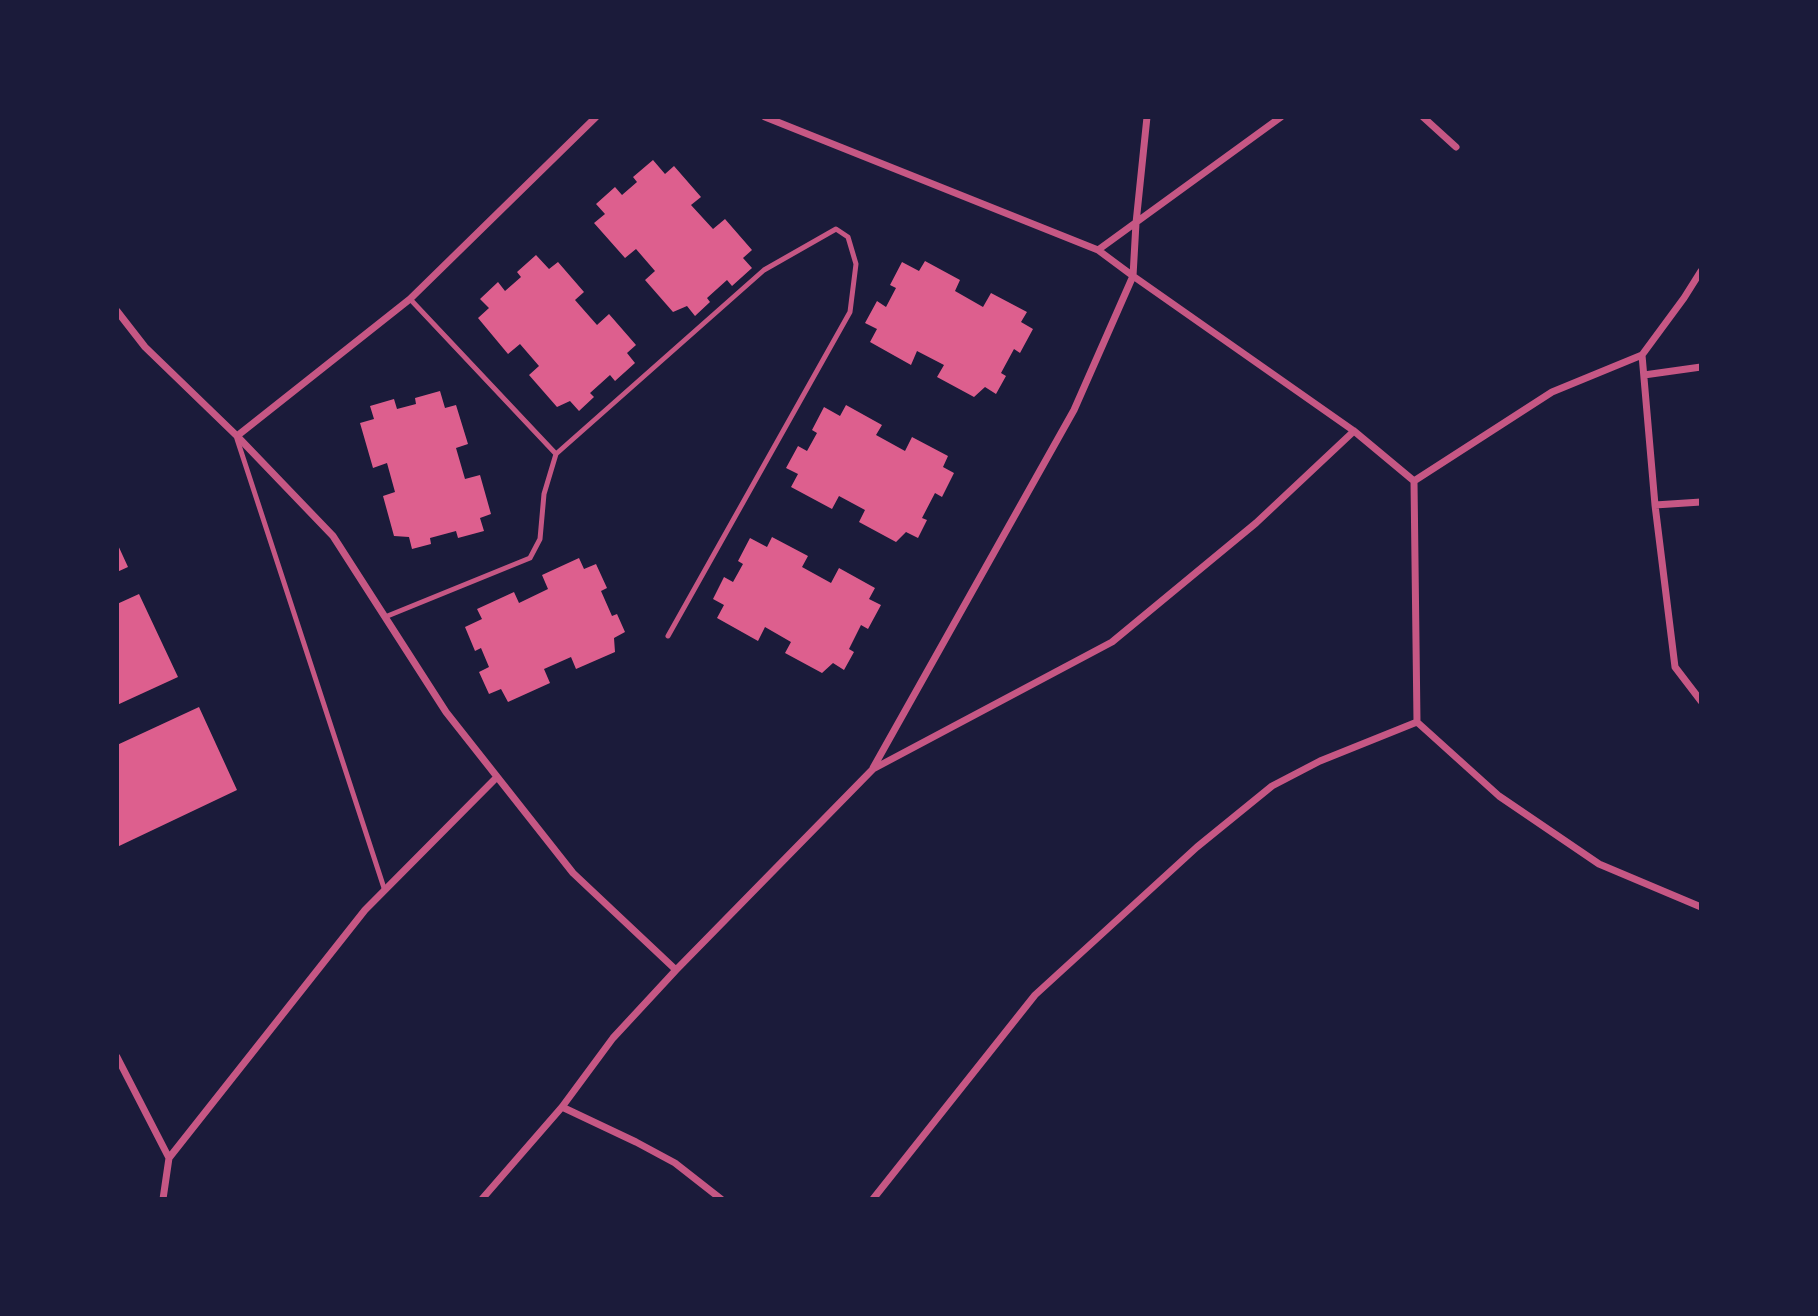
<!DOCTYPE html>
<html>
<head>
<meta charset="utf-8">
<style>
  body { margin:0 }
  #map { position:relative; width:1818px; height:1316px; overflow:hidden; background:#1b1b3a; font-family:"Asap Condensed",sans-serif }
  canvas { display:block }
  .frame { position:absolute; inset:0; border:119px solid #1b1b3a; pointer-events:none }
</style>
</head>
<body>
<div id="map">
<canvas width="1818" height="1316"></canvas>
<div class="frame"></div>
</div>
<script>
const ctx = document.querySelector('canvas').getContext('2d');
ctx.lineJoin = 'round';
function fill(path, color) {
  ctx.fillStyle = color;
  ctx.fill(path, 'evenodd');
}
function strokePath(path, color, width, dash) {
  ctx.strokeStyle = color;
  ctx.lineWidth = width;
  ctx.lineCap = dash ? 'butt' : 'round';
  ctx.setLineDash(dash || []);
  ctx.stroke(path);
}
fill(new Path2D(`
  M 653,160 L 665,174 L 674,166 L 701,197 L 691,205 L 713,229 L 725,219 L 752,250 L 743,258 L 752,268 L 732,286 L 727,280 L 707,298 L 710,302 L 695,316 L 687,306 L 673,312 L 645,280 L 655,271 L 636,249 L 625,258 L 594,223 L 605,214 L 596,204 L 615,187 L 622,195 L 637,182 L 633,177 Z
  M 536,255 L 549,269 L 558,262 L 584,292 L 575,300 L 597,325 L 609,314 L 636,345 L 627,353 L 635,363 L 615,381 L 610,375 L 590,393 L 594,397 L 579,411 L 570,401 L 557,407 L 529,375 L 539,366 L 520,344 L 508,354 L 478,318 L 489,308 L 480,299 L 498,282 L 505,291 L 521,277 L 517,272 Z
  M 925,261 L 960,280 L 955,291 L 983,307 L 991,293 L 1027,312 L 1021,322 L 1033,329 L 1020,353 L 1014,349 L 1001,373 L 1006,376 L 996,394 L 985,387 L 974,397 L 937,377 L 944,365 L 917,351 L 911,365 L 870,342 L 877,329 L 865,323 L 877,301 L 886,307 L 896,288 L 890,285 L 902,262 L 919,271 Z
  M 440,391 L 445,408 L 456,405 L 468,444 L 456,448 L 465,479 L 480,475 L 491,514 L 480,518 L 484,531 L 458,538 L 456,531 L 430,538 L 431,544 L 412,549 L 409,537 L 394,536 L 383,496 L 395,492 L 387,463 L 373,468 L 360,423 L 374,419 L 370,406 L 394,399 L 397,409 L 416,404 L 415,398 Z
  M 846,405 L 882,425 L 876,435 L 905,451 L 912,437 L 948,456 L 943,467 L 954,473 L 942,497 L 935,493 L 922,518 L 927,520 L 918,538 L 906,532 L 896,542 L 859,522 L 865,510 L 839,496 L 832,509 L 791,487 L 798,474 L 786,468 L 798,446 L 807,451 L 817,433 L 812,430 L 824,407 L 840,416 Z
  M 772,537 L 808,556 L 802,567 L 831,583 L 839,568 L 875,588 L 869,599 L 881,605 L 868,629 L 861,625 L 849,649 L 854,652 L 844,670 L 833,663 L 822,673 L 785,653 L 791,642 L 765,627 L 758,641 L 717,618 L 724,605 L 713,599 L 724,577 L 733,582 L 743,564 L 738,561 L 750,538 L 767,547 Z
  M 117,543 L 128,567 L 117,572 Z
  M 579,558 L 584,569 L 596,564 L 607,588 L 601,591 L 612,616 L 617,614 L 625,632 L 614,638 L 615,652 L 576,669 L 571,657 L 544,669 L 550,683 L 508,702 L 501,689 L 489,694 L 479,672 L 489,667 L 481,648 L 475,651 L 465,627 L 482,619 L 477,609 L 514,592 L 519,603 L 548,589 L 542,575 Z
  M 139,594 L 178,677 L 117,705 L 117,604 Z
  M 199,707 L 237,790 L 117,847 L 117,745 Z`), '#dd5f8e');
strokePath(new Path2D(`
  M 237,439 L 384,888
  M 556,454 L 764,270 L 836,229 L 848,237 L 856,264 L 850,312 L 668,636
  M 385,617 L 530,558 L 540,539 L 544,494 L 556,454 L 410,299`), '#c65784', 5);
strokePath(new Path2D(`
  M 765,117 L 1098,250 L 1133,276 L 1354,431 L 1414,481 L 1417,722 L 1499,796 L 1599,864 L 1701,907
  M 1423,117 L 1456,147
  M 1098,250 L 1281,117
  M 117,311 L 145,347 L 237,436 L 333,536 L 446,712 L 573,873 L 676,970
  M 1642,355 L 1655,505 L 1675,667 L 1701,701
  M 1644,375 L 1701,367
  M 237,436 L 410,299 L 596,117
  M 1414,481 L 1552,392 L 1642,355 L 1684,298 L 1701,271
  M 1655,505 L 1701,502
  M 873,768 L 1074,410 L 1133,276 L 1136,223 L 1147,117
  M 117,1057 L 169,1158
  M 562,1107 L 636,1142 L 675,1163 L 721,1199
  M 163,1199 L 169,1158 L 365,910 L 497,777
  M 482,1199 L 562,1107 L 613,1038 L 676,970 L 873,769 L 1112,642 L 1256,523 L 1354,431
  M 873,1199 L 1035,995 L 1197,847 L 1272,786 L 1320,761 L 1417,722`), '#c65784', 7);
</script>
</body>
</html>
